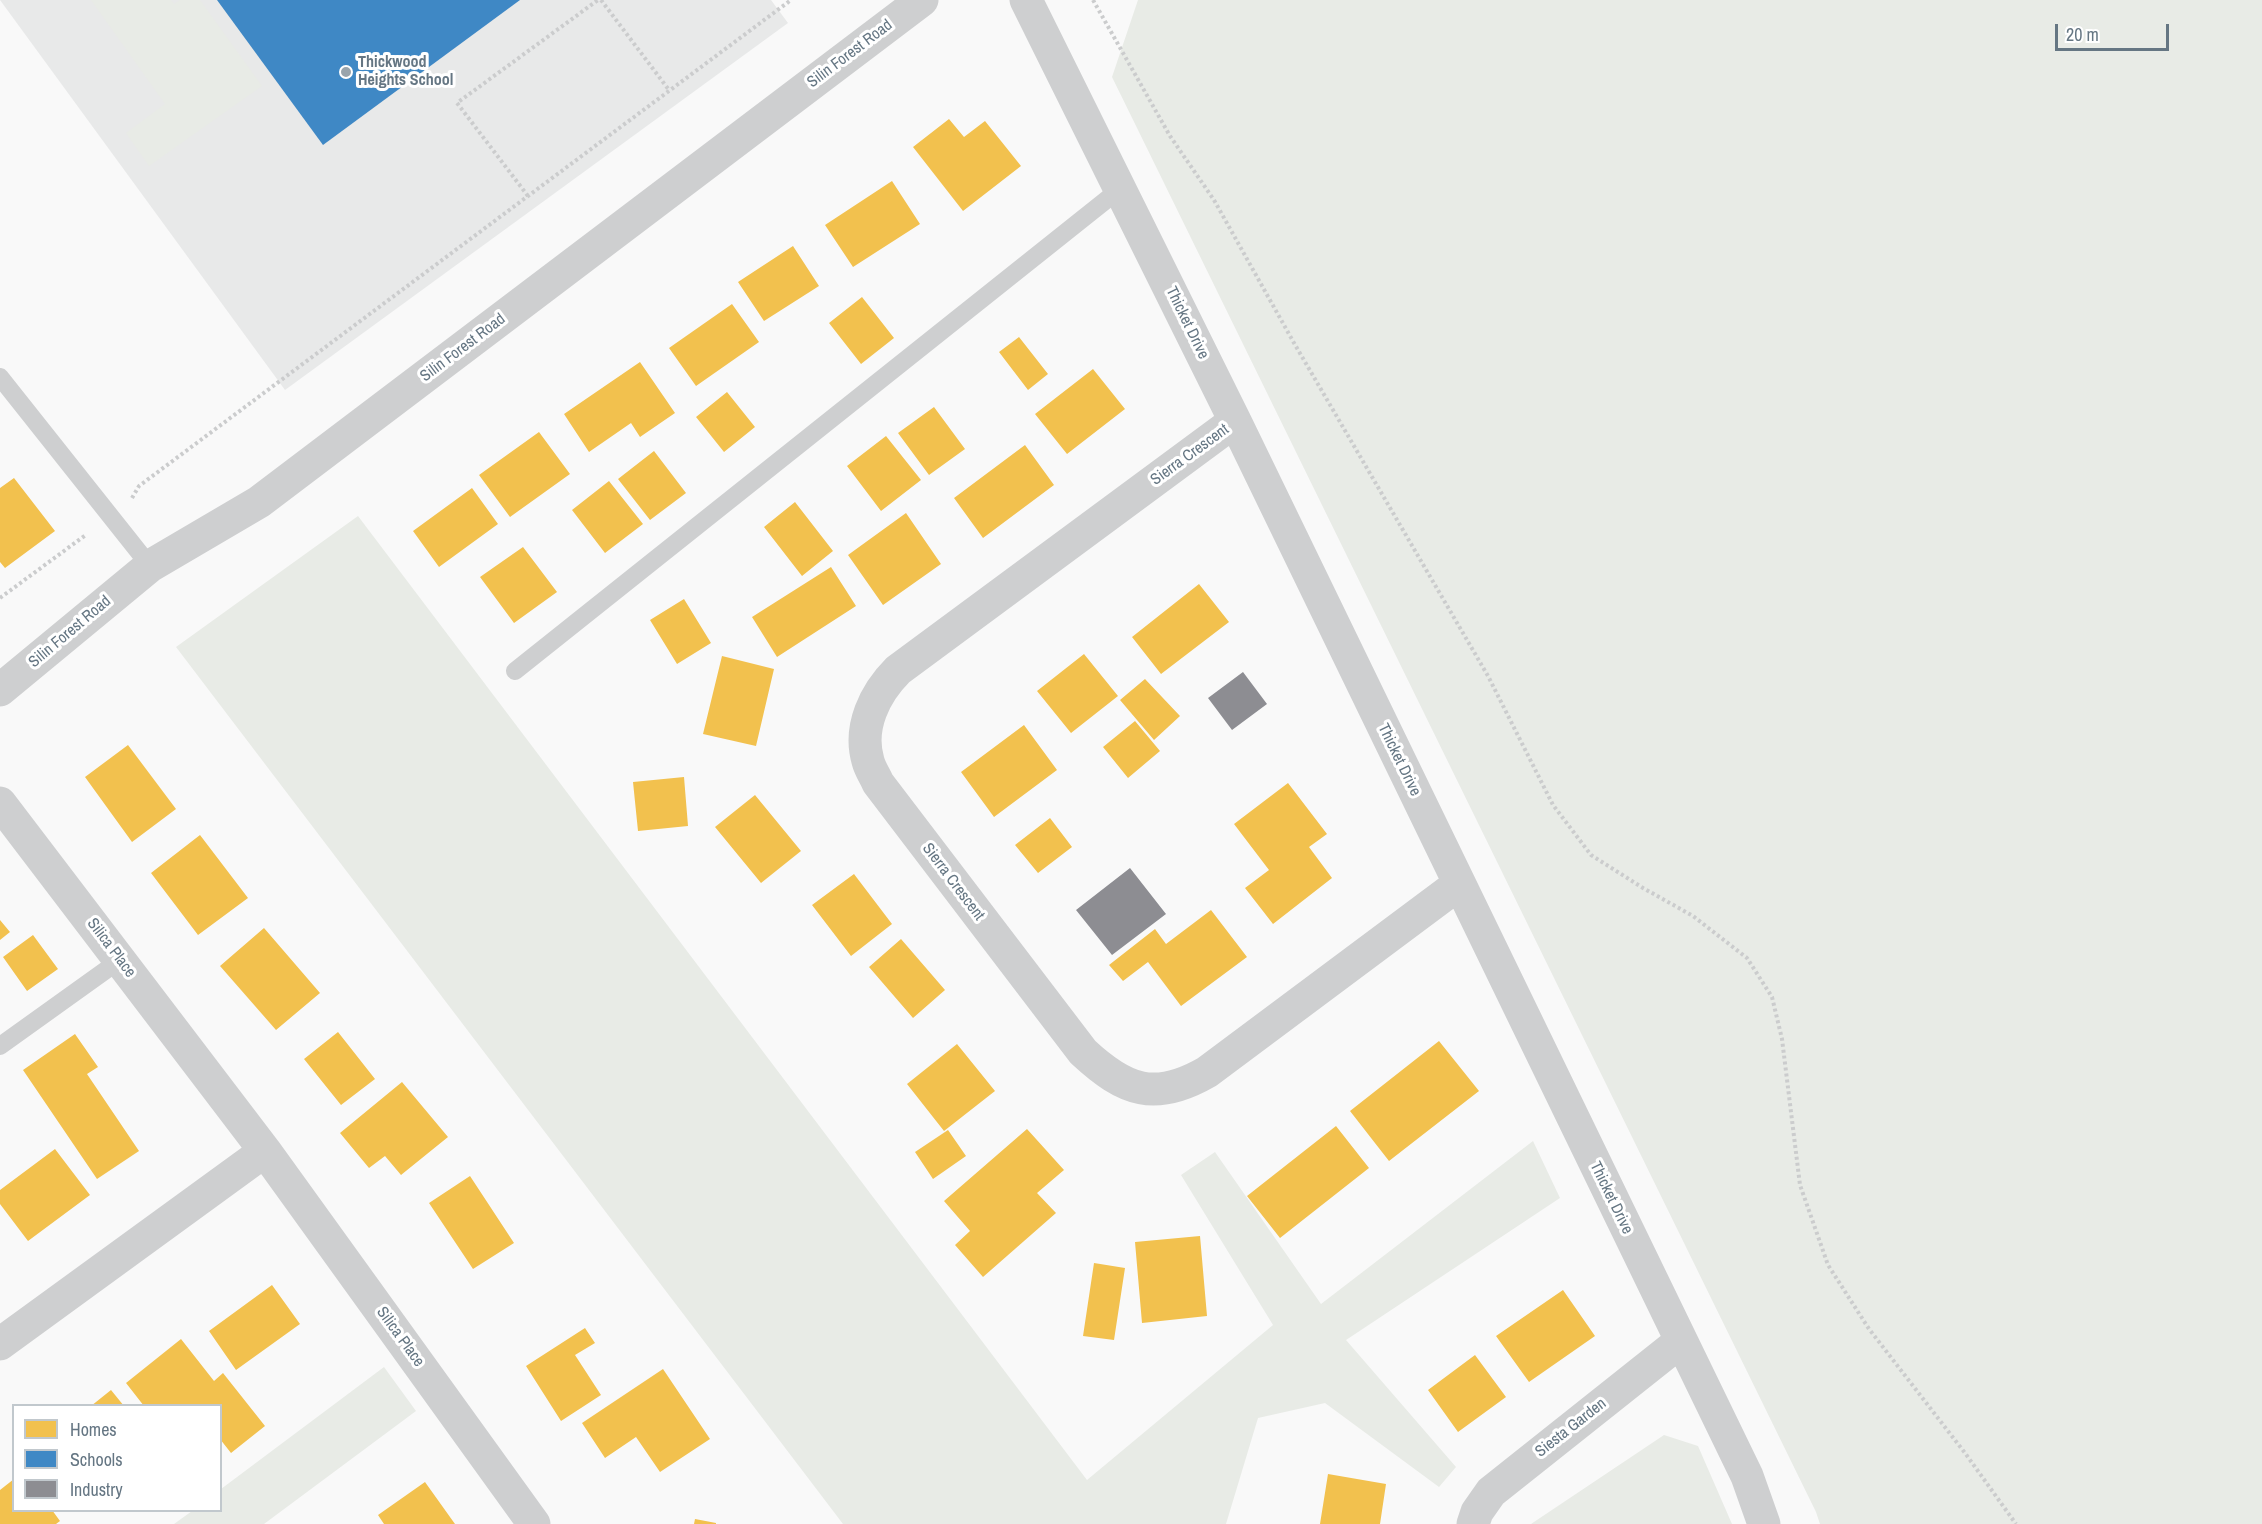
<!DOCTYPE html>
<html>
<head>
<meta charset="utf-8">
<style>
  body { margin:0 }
  #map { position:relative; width:2262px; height:1524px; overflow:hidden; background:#f9f9f9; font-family:"Archivo Narrow",sans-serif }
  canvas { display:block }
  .legend { position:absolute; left:12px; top:1404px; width:210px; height:108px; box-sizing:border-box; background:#fff; border:2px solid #c1c8cd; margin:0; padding:8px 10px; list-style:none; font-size:18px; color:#657683 }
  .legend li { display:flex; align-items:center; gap:12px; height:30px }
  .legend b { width:30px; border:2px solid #c1c8cd }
  .scale { position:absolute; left:2055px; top:24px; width:114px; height:27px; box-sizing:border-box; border:3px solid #657683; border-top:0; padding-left:8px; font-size:18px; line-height:21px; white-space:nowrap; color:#657683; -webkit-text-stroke:4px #fff; paint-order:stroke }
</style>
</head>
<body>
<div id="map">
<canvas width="2262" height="1524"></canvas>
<ul class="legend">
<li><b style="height:16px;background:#f2c14e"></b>Homes</li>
<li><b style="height:16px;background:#3f88c5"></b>Schools</li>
<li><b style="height:16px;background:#8d8d92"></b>Industry</li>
</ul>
<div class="scale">20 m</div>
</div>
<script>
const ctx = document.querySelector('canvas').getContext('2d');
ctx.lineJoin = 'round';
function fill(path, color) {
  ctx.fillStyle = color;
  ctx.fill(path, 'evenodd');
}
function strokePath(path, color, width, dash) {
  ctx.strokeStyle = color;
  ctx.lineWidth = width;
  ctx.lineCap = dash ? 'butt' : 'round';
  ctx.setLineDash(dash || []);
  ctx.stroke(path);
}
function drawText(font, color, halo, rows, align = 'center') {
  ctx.font = font + ' "Archivo Narrow",sans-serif';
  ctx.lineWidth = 6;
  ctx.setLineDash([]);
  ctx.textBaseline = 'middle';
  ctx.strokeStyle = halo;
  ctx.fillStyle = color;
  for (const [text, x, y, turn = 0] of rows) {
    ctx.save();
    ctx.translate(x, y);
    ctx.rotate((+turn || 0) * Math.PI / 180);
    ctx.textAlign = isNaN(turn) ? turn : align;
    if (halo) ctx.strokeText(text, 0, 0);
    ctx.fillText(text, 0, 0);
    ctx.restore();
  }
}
fill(new Path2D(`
  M 0,0 L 771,0 L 788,23 L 285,390 Z`), '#e8e9e9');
fill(new Path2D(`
  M 91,0 L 171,0 L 174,4 L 180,0 L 200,0 L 262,86 L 149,166 L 126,133 L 165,104 Z
  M 1138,0 L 2262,0 L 2262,1524 L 1820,1524 L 1816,1512 L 1112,77 Z
  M 358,516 L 1087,1480 L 1273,1325 L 1181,1175 L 1215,1152 L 1321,1304 L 1533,1141 L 1560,1198 L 1346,1340 L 1456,1467 L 1439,1487 L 1325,1403 L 1258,1418 L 1226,1524 L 843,1524 L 176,647 Z
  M 384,1367 L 416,1411 L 264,1524 L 174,1524 L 192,1511 L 220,1510 L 221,1489 Z
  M 1664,1435 L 1698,1446 L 1732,1524 L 1531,1524 Z`), '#e8ebe6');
fill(new Path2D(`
  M 949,119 L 964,137 L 985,121 L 1021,166 L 963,211 L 913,147 Z
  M 892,181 L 920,224 L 853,267 L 825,225 Z
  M 793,246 L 819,286 L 764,321 L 738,282 Z
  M 862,297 L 894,338 L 861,364 L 829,323 Z
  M 732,304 L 759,342 L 696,386 L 669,348 Z
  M 1019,337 L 1048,374 L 1028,390 L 999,352 Z
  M 640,362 L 675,413 L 640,437 L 631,423 L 589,452 L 564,414 Z
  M 1093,369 L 1125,409 L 1067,454 L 1035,414 Z
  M 727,392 L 755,427 L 724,452 L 696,417 Z
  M 934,407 L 965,449 L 929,475 L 898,433 Z
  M 539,432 L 570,474 L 510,517 L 479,475 Z
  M 886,436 L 921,480 L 881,511 L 847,466 Z
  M 1025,445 L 1054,485 L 983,538 L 954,498 Z
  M 654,451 L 686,493 L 650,520 L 618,479 Z
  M 14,478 L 55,531 L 5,568 L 0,562 L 0,488 Z
  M 609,481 L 643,524 L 605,553 L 572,510 Z
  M 472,488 L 498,524 L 439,567 L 413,531 Z
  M 795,502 L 833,551 L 802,576 L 764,527 Z
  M 906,513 L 941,564 L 883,605 L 848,555 Z
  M 523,547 L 557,592 L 514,623 L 480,577 Z
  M 831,567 L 856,606 L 777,657 L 752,617 Z
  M 1199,584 L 1229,622 L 1161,674 L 1132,637 Z
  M 684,599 L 711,643 L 677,664 L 650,620 Z
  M 1084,654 L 1118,696 L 1071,733 L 1037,691 Z
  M 722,656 L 774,669 L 756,746 L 703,734 Z
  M 1145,679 L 1180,716 L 1154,740 L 1120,700 Z
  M 1135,721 L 1160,751 L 1128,778 L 1103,747 Z
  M 1024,725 L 1057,770 L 994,817 L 961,772 Z
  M 128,745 L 176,809 L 132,842 L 85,777 Z
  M 684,777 L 688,826 L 638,831 L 633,782 Z
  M 1288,783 L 1327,834 L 1309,847 L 1332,878 L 1273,924 L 1245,888 L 1269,870 L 1234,824 Z
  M 755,795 L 801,851 L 761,883 L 715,827 Z
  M 1050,818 L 1072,847 L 1038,873 L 1015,845 Z
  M 200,835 L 248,898 L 198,935 L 151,873 Z
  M 854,874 L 892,924 L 851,956 L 812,905 Z
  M 1211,910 L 1247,957 L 1181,1006 L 1148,962 L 1123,981 L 1109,965 L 1155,929 L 1166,944 Z
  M 0,920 L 10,932 L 0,940 Z
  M 264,928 L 320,993 L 276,1030 L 220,966 Z
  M 33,935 L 58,969 L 27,991 L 3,957 Z
  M 901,939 L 945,990 L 913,1018 L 869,967 Z
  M 338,1032 L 375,1079 L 341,1105 L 304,1059 Z
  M 75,1034 L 98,1067 L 87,1074 L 139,1151 L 97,1179 L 23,1070 Z
  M 1439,1041 L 1479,1091 L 1389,1161 L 1350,1111 Z
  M 957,1044 L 995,1091 L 944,1131 L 907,1084 Z
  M 402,1082 L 448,1137 L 401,1175 L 385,1156 L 369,1168 L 340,1133 Z
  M 1336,1126 L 1369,1168 L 1280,1238 L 1247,1196 Z
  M 1027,1129 L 1064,1170 L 1037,1193 L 1056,1213 L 983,1277 L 955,1245 L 970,1231 L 944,1201 Z
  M 948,1130 L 966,1156 L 933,1179 L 915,1152 Z
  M 55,1149 L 90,1195 L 28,1241 L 0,1204 L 0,1190 Z
  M 470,1176 L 514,1243 L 473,1269 L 429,1203 Z
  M 1200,1236 L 1207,1316 L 1142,1323 L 1135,1242 Z
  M 1094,1263 L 1125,1268 L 1114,1340 L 1083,1336 Z
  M 272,1285 L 300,1324 L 236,1370 L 209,1331 Z
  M 1563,1290 L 1595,1336 L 1529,1382 L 1496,1336 Z
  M 585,1328 L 595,1343 L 575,1355 L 601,1395 L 561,1421 L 526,1366 Z
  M 181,1339 L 214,1381 L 223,1373 L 265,1426 L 231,1453 L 220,1439 L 220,1406 L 144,1406 L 126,1383 Z
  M 1475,1355 L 1506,1397 L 1458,1432 L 1428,1390 Z
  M 663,1369 L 710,1439 L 660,1472 L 636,1437 L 605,1458 L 582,1423 Z
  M 111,1390 L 124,1406 L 91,1406 Z
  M 1328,1474 L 1386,1484 L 1380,1524 L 1320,1524 Z
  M 14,1479 L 14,1510 L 52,1510 L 60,1521 L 56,1524 L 0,1524 L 0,1490 Z
  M 425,1482 L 455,1524 L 384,1524 L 378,1515 Z
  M 695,1519 L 716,1523 L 716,1524 L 694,1524 Z`), '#f2c14e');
fill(new Path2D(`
  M 217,0 L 520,0 L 323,145 Z`), '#3f88c5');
fill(new Path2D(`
  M 1243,672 L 1267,704 L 1232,730 L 1208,698 Z
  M 1130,868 L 1166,914 L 1112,955 L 1076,910 Z`), '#8d8d92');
strokePath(new Path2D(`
  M 601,0 L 669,90
  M 1093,0 L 1170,136 L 1214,200 L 1294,343 L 1488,676 L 1553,805 L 1591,855 L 1643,888 L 1693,916 L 1747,958 L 1772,997 L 1782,1039 L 1800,1185 L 1828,1265 L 1869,1329 L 1965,1453 L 2016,1524
  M 528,196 L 457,103 L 598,0
  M 132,498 L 139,486 L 791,0
  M 0,598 L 87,534`), '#cbcccd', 4, [3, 3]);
strokePath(new Path2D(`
  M 0,377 L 150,566
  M 515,671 L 1120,189
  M 0,1046 L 120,960`), '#cecfd0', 18);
strokePath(new Path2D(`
  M 1026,0 L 1235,421 L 1747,1476 L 1764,1524
  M 1235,421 L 898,670 C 875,693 858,727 868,761 C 870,769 875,776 878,783 L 1083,1052 C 1125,1091 1155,1102 1207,1072 L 1459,884
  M 0,690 L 150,566 L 259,502 L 922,0
  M 0,803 L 265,1151 L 534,1524
  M 0,1344 L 265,1151
  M 1473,1524 L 1477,1512 L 1491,1492 L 1681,1341`), '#cecfd0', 33);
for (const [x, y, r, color] of [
  [346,72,6,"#99a4ac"]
]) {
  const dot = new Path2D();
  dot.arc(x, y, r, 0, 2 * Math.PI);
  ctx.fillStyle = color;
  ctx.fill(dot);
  strokePath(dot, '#fff', 2);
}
drawText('16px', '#657683', '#fff', [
  ["Silin Forest Road",850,54,-37],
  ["Thicket Drive",1187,323,64],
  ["Silin Forest Road",463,348,-37],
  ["Sierra Crescent",1190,455,-36],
  ["Silin Forest Road",70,632,-40],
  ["Thicket Drive",1399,760,64],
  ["Sierra Crescent",953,882,53],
  ["Silica Place",111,948,53],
  ["Thicket Drive",1611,1198,64],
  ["Silica Place",400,1337,54],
  ["Siesta Garden",1571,1428,-38]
]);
drawText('bold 16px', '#657683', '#fff', [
  ["Thickwood",358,63],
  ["Heights School",358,81]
], 'left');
</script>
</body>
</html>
